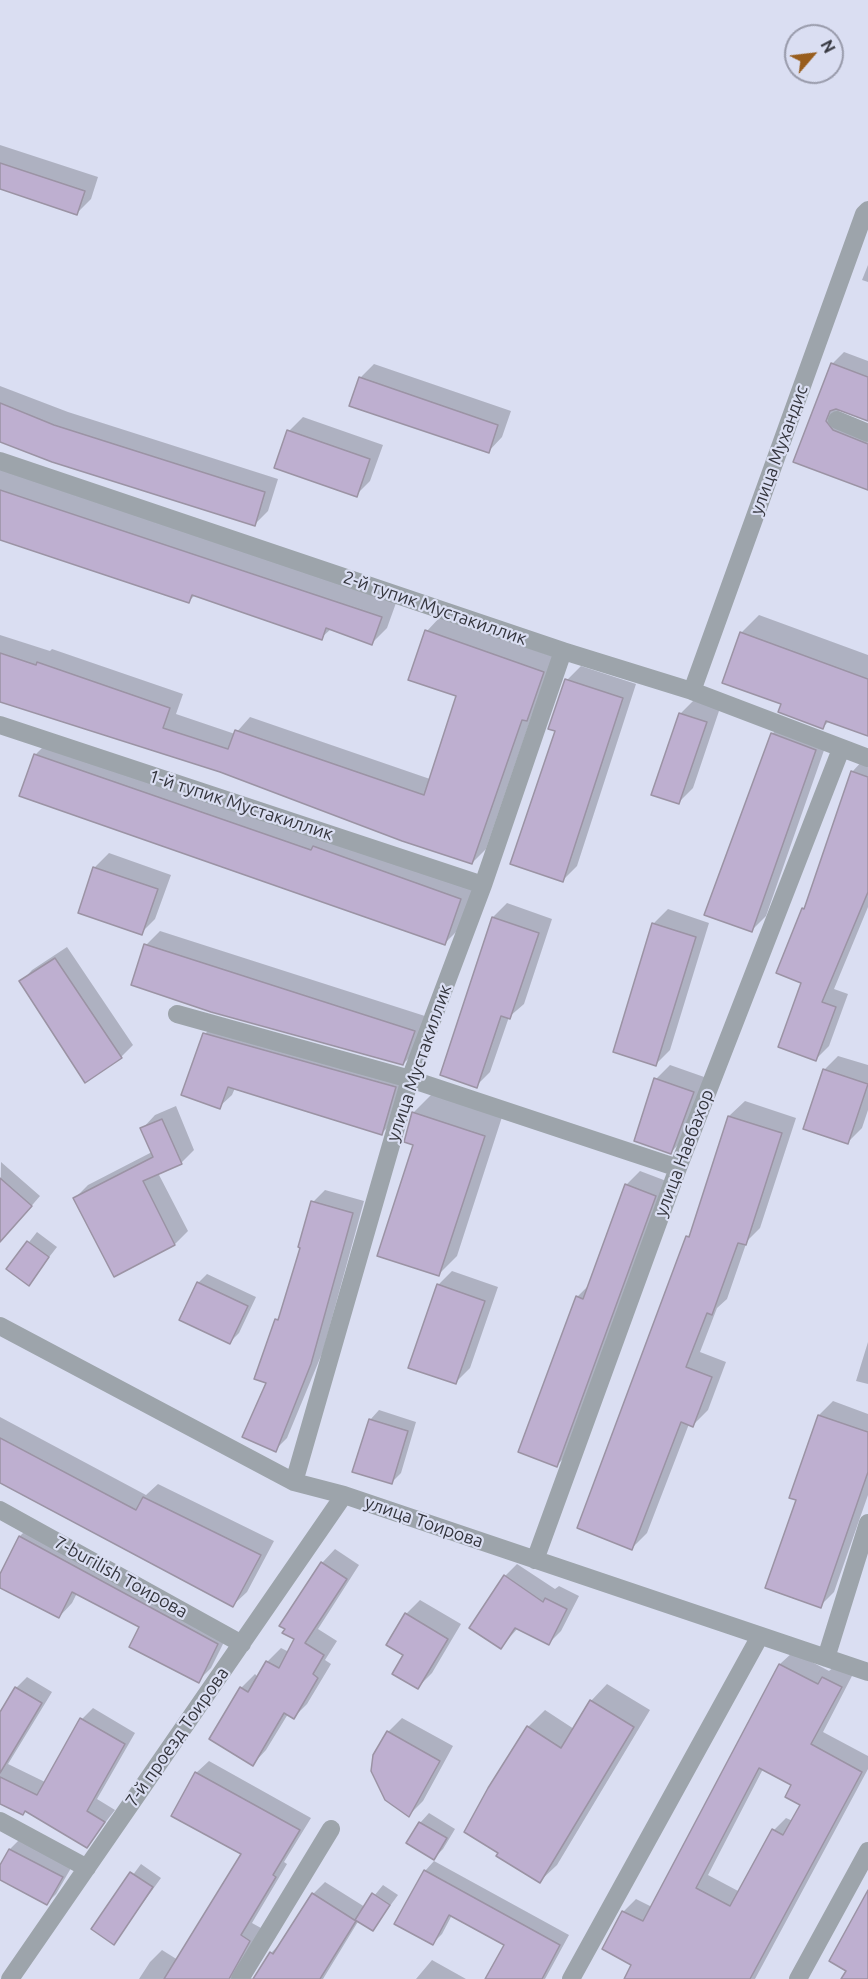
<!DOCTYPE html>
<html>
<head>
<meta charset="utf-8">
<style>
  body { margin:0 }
  #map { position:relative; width:868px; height:1979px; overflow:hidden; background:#dadef2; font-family:Ubuntu,sans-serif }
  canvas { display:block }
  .north { position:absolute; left:784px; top:24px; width:60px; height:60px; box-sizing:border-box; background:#dadef2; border:2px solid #989aaa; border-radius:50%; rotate:62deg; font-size:16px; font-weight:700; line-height:24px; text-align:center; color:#34353d }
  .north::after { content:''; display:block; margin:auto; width:21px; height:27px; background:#985d1d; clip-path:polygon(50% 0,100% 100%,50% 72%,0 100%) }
</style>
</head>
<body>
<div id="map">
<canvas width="868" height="1979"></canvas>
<div class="north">N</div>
</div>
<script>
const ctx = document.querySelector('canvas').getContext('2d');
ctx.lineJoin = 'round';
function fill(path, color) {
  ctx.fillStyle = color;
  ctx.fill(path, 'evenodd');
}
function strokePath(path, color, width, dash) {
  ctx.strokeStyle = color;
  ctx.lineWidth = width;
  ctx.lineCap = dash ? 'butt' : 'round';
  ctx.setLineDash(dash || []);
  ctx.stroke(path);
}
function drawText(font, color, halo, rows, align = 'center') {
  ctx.font = font + ' Ubuntu,sans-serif';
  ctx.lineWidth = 4.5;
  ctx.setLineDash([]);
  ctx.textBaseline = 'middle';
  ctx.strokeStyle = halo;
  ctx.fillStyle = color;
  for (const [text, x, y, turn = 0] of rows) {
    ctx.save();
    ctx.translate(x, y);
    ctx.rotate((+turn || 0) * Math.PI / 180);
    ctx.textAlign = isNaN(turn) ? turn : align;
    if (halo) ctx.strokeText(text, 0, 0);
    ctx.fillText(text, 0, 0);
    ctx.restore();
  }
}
fill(new Path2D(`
  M 0,145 L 98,177 L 91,199 L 77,213 L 0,188 Z
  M 868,265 L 868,282 L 862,280 Z
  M 844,352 L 868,361 L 868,421 L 837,408 L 844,418 L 868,428 L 868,489 L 795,461 L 832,364 Z
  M 374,364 L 511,411 L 502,437 L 488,452 L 360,378 Z
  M 0,386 L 68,412 L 278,479 L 268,511 L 255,524 L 0,441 Z
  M 303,417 L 383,445 L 370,481 L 356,495 L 289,431 Z
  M 0,469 L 396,603 L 387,628 L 372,643 L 331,629 L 321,638 L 195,595 L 189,601 L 0,520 Z
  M 759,615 L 868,655 L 868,734 L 830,720 L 823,727 L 783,703 L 741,633 Z
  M 440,617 L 557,658 L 540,706 L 532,715 L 486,849 L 472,863 L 220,770 L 0,700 L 0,635 L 50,651 L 52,649 L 183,694 L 176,714 L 235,734 L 250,717 L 430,779 L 457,695 L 410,679 L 427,631 Z
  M 581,666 L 636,684 L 577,866 L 563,880 L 556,730 L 567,680 Z
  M 695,699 L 720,708 L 693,788 L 679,802 L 653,794 L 681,713 Z
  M 786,720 L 829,736 L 766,916 L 752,930 L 705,914 L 772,734 Z
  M 49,741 L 474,885 L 459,929 L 445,943 L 35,755 Z
  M 865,758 L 868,759 L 868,907 L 834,989 L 848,994 L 829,1046 L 816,1059 L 803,982 L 803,909 L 807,905 L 852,772 Z
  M 109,853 L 171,875 L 155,919 L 141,933 L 79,912 L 95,867 Z
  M 507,903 L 552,919 L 524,1004 L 509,1017 L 490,1072 L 476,1086 L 493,917 Z
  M 668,909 L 709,923 L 670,1050 L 656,1064 L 615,1051 L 654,923 Z
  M 160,931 L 428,1017 L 417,1050 L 403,1064 L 146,945 Z
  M 67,947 L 133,1045 L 121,1057 L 21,982 L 32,970 Z
  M 217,1021 L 408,1074 L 394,1121 L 382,1133 L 235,1088 L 232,1095 L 219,1107 L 205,1034 Z
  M 838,1056 L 868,1065 L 868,1110 L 862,1128 L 848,1142 L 824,1070 Z
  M 670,1065 L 707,1078 L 685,1138 L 671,1152 L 656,1079 Z
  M 432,1094 L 502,1117 L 457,1256 L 439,1274 L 415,1144 L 405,1141 L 414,1112 Z
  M 745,1101 L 796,1118 L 760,1228 L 747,1241 L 727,1299 L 717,1308 L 700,1352 L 726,1362 L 708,1410 L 693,1425 L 689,1424 L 647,1533 L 632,1548 L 687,1237 L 692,1233 L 729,1116 Z
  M 176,1106 L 194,1150 L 181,1163 L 158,1173 L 188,1231 L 175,1244 L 75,1198 L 88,1185 L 152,1152 L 142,1129 L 155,1115 Z
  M 1,1162 L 40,1196 L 16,1224 L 0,1227 Z
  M 640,1171 L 669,1182 L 571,1451 L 557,1465 L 577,1297 L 589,1285 L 626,1185 Z
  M 325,1190 L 364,1201 L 323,1351 L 287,1438 L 275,1450 L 268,1383 L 276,1320 L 281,1316 L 302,1247 L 313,1202 Z
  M 37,1232 L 57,1247 L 28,1284 L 8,1269 Z
  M 452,1271 L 498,1287 L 470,1368 L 456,1382 L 438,1285 Z
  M 207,1274 L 256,1297 L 239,1333 L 230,1342 L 198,1283 Z
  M 868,1342 L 868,1384 L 856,1381 Z
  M 833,1401 L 868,1414 L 868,1495 L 834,1592 L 820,1606 L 798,1499 L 791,1497 L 819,1415 Z
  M 379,1410 L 416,1422 L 401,1473 L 392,1482 L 370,1420 Z
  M 0,1417 L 146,1495 L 158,1484 L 274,1541 L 247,1592 L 233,1605 L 0,1483 Z
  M 33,1523 L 230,1630 L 211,1668 L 198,1681 L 141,1626 L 77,1593 L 72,1603 L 59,1617 L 0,1587 L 0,1577 L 20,1536 Z
  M 335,1549 L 359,1565 L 318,1629 L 337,1641 L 325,1660 L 331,1664 L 307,1704 L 294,1717 L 288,1714 L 266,1750 L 253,1764 L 241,1688 L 255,1674 L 258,1677 L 267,1662 L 281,1648 L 289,1652 L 322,1563 Z
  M 517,1564 L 555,1589 L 559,1586 L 579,1596 L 561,1631 L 549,1643 L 518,1628 L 501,1647 L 505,1576 Z
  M 420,1600 L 461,1624 L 432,1673 L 418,1687 L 406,1654 L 406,1614 Z
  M 793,1652 L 829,1671 L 836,1665 L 853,1674 L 823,1732 L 868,1756 L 868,1769 L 755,1979 L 626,1979 L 633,1965 L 604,1949 L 623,1912 L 636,1899 L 652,1907 L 780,1664 ZM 763,1769 L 793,1785 L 802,1804 L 793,1821 L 786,1818 L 774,1830 L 740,1892 L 708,1875 Z
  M 27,1677 L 52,1692 L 8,1764 L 45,1782 L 82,1719 L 93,1708 L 135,1733 L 97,1799 L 115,1810 L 87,1846 L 26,1810 L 23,1813 L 0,1802 L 0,1715 L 16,1688 Z
  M 607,1684 L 650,1710 L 557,1865 L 540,1881 L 528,1727 L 545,1710 L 574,1729 L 591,1701 Z
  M 402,1718 L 453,1746 L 423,1801 L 409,1815 L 388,1732 Z
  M 209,1761 L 311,1818 L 284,1862 L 287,1864 L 252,1923 L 261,1928 L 246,1976 L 254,1979 L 271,1953 L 284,1940 L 313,1894 L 325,1882 L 365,1907 L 383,1885 L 398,1895 L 373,1929 L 359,1920 L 323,1979 L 139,1979 L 150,1962 L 162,1950 L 178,1960 L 243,1853 L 196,1773 Z
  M 429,1813 L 455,1829 L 443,1849 L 434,1858 L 420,1823 Z
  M 19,1840 L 71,1868 L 56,1894 L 47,1903 L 0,1878 L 0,1868 L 10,1849 Z
  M 434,1861 L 569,1935 L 545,1979 L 487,1979 L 506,1945 L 452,1915 L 442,1934 L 433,1943 L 425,1871 Z
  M 141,1864 L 161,1878 L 114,1943 L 93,1929 Z
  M 432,1960 L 466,1979 L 416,1979 Z`), '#0003');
const building = new Path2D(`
  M 0,163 L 85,191 L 77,215 L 0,189 Z
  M 831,363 L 868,377 L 868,421 L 836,409 L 830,411 L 826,421 L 833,430 L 868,444 L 868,490 L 793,462 Z
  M 359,377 L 498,425 L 489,453 L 349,406 Z
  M 0,403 L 54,425 L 265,492 L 255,526 L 52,462 L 0,442 Z
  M 287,430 L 370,459 L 357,497 L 274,468 Z
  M 0,490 L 382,617 L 372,645 L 326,628 L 322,640 L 192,595 L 189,603 L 0,540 Z
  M 425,630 L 544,672 L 527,721 L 522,720 L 472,864 L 402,841 L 220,772 L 0,702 L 0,653 L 36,665 L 37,662 L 170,708 L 163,728 L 228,749 L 235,730 L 424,795 L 456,696 L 408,680 Z
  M 740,632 L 868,679 L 868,736 L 826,721 L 823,729 L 778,712 L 781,704 L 722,683 Z
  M 565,679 L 623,698 L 563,882 L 510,864 L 555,731 L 548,729 Z
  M 679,713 L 707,722 L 679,804 L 651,795 Z
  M 771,733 L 816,750 L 752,932 L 704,915 Z
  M 34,754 L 311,850 L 313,846 L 461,899 L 445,945 L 19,796 Z
  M 851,771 L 868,777 L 868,892 L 822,1002 L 836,1007 L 816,1061 L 778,1047 L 801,983 L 776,973 L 802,908 L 804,909 Z
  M 93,867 L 158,889 L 142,935 L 78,913 Z
  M 492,917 L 539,933 L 510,1019 L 501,1016 L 477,1088 L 440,1075 Z
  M 652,923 L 696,937 L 656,1066 L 613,1052 Z
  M 144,944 L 415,1031 L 403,1065 L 211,1012 L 131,985 Z
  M 55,958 L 122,1058 L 85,1083 L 19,981 Z
  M 203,1033 L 396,1087 L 382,1135 L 228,1087 L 220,1109 L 181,1095 Z
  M 823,1069 L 868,1084 L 848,1144 L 803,1129 Z
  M 654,1078 L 694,1092 L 671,1154 L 634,1141 Z
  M 412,1112 L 485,1136 L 439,1276 L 377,1256 L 413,1145 L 404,1142 Z
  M 728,1116 L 782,1133 L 746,1245 L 738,1243 L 712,1315 L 707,1313 L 686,1367 L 712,1377 L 693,1427 L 681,1422 L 632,1550 L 577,1528 L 686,1236 L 689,1237 Z
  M 162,1119 L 182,1164 L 143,1181 L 175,1245 L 114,1277 L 73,1198 L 153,1157 L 140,1128 Z
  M 0,1178 L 32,1206 L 0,1242 Z
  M 625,1184 L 656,1196 L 557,1467 L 518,1452 L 576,1296 L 583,1299 Z
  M 311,1201 L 353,1213 L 311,1364 L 276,1452 L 242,1437 L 266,1383 L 254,1379 L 275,1319 L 278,1320 L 300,1248 L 298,1247 Z
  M 27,1241 L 49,1257 L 29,1286 L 6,1269 Z
  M 197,1282 L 248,1306 L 230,1344 L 179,1320 Z
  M 437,1284 L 485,1301 L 456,1384 L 408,1368 Z
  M 818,1415 L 868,1432 L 868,1472 L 821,1608 L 765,1588 L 796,1500 L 789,1498 Z
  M 369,1419 L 408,1431 L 392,1484 L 352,1472 Z
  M 0,1438 L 136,1510 L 143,1497 L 261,1555 L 233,1607 L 0,1483 Z
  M 19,1536 L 218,1644 L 199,1683 L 129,1647 L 139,1627 L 72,1592 L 59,1618 L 0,1588 L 0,1574 Z
  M 321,1562 L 347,1579 L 305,1643 L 324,1655 L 313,1674 L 318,1678 L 294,1719 L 284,1713 L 253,1766 L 209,1739 L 240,1687 L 248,1692 L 266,1661 L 279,1668 L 294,1639 L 282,1633 L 285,1629 L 279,1626 Z
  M 504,1575 L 543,1602 L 545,1598 L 567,1609 L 549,1645 L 515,1628 L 501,1649 L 469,1628 Z
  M 405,1613 L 448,1639 L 418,1689 L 392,1674 L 403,1655 L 386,1645 Z
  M 779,1664 L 818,1684 L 822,1677 L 842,1687 L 811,1744 L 862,1772 L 750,1979 L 624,1979 L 631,1965 L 602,1949 L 622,1911 L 643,1921 ZM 759,1768 L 791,1785 L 785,1797 L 800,1805 L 783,1835 L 772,1829 L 730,1906 L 696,1888 Z
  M 15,1687 L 42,1703 L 0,1773 L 0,1712 Z
  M 590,1700 L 634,1727 L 540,1883 L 496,1856 L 498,1853 L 464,1832 L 488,1788 L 527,1726 L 561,1748 Z
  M 80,1718 L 125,1744 L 87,1811 L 105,1822 L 87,1848 L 25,1811 L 23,1815 L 0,1804 L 0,1777 L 37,1795 Z
  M 387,1731 L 440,1761 L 409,1817 L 385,1800 L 371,1771 L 373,1755 Z
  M 195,1772 L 300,1830 L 273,1875 L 276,1877 L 241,1935 L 250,1941 L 229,1979 L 164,1979 L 241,1854 L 171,1816 Z
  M 419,1822 L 447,1838 L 434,1860 L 406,1843 Z
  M 9,1849 L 63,1877 L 47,1905 L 0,1880 L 0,1865 Z
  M 424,1870 L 560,1945 L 542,1979 L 485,1979 L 504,1945 L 449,1915 L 433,1945 L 394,1924 Z
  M 130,1872 L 153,1887 L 114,1945 L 91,1929 Z
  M 868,1890 L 868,1979 L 841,1979 L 846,1971 L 829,1961 Z
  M 312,1893 L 356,1921 L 320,1979 L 253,1979 L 270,1952 L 273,1954 Z
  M 372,1893 L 390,1905 L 373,1931 L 355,1920 Z`);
fill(building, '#beafd0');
strokePath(building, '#9b93a4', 1.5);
strokePath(new Path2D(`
  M 837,420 L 868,433
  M 0,461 L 563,651 L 692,691 L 868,758
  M 692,691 L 864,214 L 868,210
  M 0,725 L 483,885
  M 177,1014 L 410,1079 L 678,1168
  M 0,1326 L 294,1482 L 344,1495 L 868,1672
  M 294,1482 L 410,1079 L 483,885 L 563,651
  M 0,1510 L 242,1644
  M 535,1560 L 678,1168 L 841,749
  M 826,1658 L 868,1523
  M 0,1821 L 87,1868
  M 10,1979 L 344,1495
  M 240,1979 L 331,1829
  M 571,1979 L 760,1636
  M 798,1979 L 868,1851`), '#9da4ab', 18);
drawText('18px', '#34353d', '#dadef2', [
  ["улица Мухандис",779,450,-70],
  ["2-й тупик Мустакиллик",435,608,19],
  ["1-й тупик Мустакиллик",241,805,18],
  ["улица Мустакиллик",419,1063,-71],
  ["улица Навбахор",684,1153,-69],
  ["улица Тоирова",424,1522,19],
  ["7-burilish Тоирова",121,1577,29],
  ["7-й проезд Тоирова",177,1737,-55]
]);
</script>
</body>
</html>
